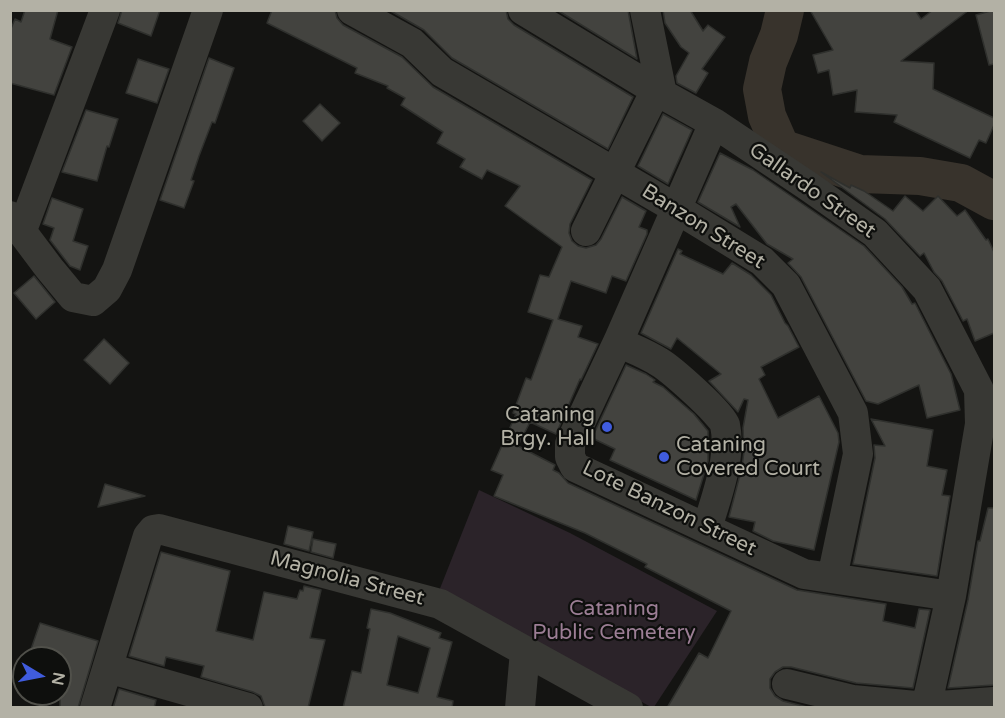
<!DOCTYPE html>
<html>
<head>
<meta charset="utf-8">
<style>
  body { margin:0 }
  #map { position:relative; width:1005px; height:718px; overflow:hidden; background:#141412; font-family:"Varela Round",sans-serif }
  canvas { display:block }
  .frame { position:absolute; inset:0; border:12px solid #b3b1a5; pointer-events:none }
  .north { position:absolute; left:12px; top:646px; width:60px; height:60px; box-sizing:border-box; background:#0e0f0d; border:2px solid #50504a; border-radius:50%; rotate:100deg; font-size:16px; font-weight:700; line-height:24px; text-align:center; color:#b3b1a5 }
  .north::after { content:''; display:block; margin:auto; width:21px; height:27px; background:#405cde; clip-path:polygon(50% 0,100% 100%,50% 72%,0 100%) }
</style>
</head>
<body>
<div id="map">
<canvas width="1005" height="718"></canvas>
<div class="frame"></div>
<div class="north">N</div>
</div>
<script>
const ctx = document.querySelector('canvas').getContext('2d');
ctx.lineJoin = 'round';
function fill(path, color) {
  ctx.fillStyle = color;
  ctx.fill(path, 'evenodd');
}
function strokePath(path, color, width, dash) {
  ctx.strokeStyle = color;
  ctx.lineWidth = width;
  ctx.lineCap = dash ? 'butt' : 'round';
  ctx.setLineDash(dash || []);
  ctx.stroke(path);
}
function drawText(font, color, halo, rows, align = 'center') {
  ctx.font = font + ' "Varela Round",sans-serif';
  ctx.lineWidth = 4.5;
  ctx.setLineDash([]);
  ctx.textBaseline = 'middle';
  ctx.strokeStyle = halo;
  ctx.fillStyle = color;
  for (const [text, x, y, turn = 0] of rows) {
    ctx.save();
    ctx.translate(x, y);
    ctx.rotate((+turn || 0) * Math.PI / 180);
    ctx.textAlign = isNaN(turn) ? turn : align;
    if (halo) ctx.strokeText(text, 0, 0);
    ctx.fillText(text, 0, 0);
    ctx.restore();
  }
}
fill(new Path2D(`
  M 479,490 L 570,533 L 717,611 L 654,707 L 651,707 L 439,591 Z`), '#2b2329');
strokePath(new Path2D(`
  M 785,10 L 779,35 L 768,62 L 762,89 L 767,116 L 781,148 L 860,174 L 920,176 L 961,183 L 994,201`), '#38332c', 38);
const building = new Path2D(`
  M 25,10 L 58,10 L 50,39 L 72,47 L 54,95 L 10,83 L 10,31 L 15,19 L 21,22 Z
  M 122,10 L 160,10 L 151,36 L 118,23 Z
  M 272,10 L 335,10 L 337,18 L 343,25 L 402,57 L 433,87 L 592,180 L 570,224 L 569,233 L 572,241 L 578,246 L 586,248 L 596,245 L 601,239 L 622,197 L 646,211 L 639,227 L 647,230 L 647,234 L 626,281 L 612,276 L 606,293 L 571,281 L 558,319 L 582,326 L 578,337 L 598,344 L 581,380 L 580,379 L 556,434 L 530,422 L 518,446 L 555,465 L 553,470 L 559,473 L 568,483 L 797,590 L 886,604 L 883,621 L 915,628 L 919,609 L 930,610 L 913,688 L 856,683 L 791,667 L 783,667 L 775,672 L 770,679 L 770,688 L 775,696 L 783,701 L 811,708 L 667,708 L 699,653 L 708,658 L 731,611 L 645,567 L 647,564 L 585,533 L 494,496 L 503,475 L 491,470 L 516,414 L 513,413 L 526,378 L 531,380 L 553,320 L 528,312 L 540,275 L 549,277 L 562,247 L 505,206 L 520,186 L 487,170 L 482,179 L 460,167 L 465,159 L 437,143 L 443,132 L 401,105 L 405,98 L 387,88 L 388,86 L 355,73 L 357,68 L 267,23 Z
  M 389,10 L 506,10 L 508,19 L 514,25 L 633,97 L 608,149 L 452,58 L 424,30 Z
  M 557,10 L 628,10 L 637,59 Z
  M 663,10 L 690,10 L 703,31 L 708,25 L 725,37 L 702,69 L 708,73 L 696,93 L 677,83 L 676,76 L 689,53 L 681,47 L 665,23 Z
  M 810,10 L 915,10 L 921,19 L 933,10 L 969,10 L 901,61 L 934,63 L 933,89 L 994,118 L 994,125 L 986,143 L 979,140 L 970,158 L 894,122 L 897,115 L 855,112 L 857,90 L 833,95 L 829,70 L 818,73 L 813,55 L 833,50 Z
  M 994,10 L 994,64 L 989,65 L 976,15 Z
  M 209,58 L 234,68 L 215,123 L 212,122 L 199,156 L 191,180 L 194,181 L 184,208 L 160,200 Z
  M 138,59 L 169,69 L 157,103 L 126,93 Z
  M 320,104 L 340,123 L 322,141 L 303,121 Z
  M 86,110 L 118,119 L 109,147 L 107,146 L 97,181 L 62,172 Z
  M 663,114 L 692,130 L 668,184 L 638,166 Z
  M 720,153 L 753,170 L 864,246 L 902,287 L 912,304 L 915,303 L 951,374 L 960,410 L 927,418 L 919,385 L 878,404 L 866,401 L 801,277 L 788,263 L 793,259 L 767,244 L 736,204 L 731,207 L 740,227 L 698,202 Z
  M 821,172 L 850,188 L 851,185 L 864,191 L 893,211 L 905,196 L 923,211 L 938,196 L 957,216 L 965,210 L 986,240 L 988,239 L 994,252 L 994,333 L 975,341 L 967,319 L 963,321 L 942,281 L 934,272 L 924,253 L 920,256 L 885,219 Z
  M 52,198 L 83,209 L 74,238 L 73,241 L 88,246 L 80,270 L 70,266 L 50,240 L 54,228 L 43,224 Z
  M 678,249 L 682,251 L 680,254 L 723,274 L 732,263 L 751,275 L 771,295 L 785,323 L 788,326 L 799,347 L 761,367 L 765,375 L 759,379 L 778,418 L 819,396 L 838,433 L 839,442 L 814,550 L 773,541 L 753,531 L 755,522 L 729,517 L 742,467 L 744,451 L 743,428 L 748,400 L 744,399 L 738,412 L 709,381 L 721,374 L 677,338 L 671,349 L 641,333 Z
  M 34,276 L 55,302 L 36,319 L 14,293 Z
  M 104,339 L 129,363 L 110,384 L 84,360 Z
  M 626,365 L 646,374 L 655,380 L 653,382 L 663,387 L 694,414 L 708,431 L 708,461 L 696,500 L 610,460 L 615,449 L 592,438 Z
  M 871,419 L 933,430 L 927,466 L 947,470 L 942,495 L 950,496 L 937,576 L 853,564 L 875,458 L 874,445 L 885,446 Z
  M 105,484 L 145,496 L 98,507 Z
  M 988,508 L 994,508 L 994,685 L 948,688 L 968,600 L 978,541 L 980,541 Z
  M 288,526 L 313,532 L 309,551 L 284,544 Z
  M 313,539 L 336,544 L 333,558 L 311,552 Z
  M 161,552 L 230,571 L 216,631 L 253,640 L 264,592 L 297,599 L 300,590 L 303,591 L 304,586 L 321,590 L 310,638 L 325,640 L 308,708 L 265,707 L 261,696 L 253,692 L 201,677 L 204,666 L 166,657 L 164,666 L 129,656 Z
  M 371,609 L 390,613 L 441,633 L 439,638 L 452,642 L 437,697 L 453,701 L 452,708 L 343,708 L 352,671 L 361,673 L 370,629 L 367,628 ZM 398,636 L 430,648 L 418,693 L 387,685 Z
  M 40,623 L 98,641 L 78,708 L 60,708 L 60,658 L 28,658 Z
  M 119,689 L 156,700 L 154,708 L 113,708 Z`);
fill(building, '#43433f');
strokePath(building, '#2f302d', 1.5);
strokePath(new Path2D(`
  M 352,10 L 412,43 L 442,72 L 677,209 L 762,261 L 786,285 L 853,413 L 858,454 L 832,578
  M 523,10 L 662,94 L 714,123 L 808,186 L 875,233 L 927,289 L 979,390 L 980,424 L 951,596 L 926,708
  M 645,10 L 662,94
  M 714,123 L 618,342 L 570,444 L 570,457 L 575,467 L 804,574 L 951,596
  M 10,216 L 49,268 L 73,297 L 93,301 L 107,289 L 117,270 L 208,10
  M 22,230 L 105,10
  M 586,231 L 656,90
  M 618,342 C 631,348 647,354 659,362 C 671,369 722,414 725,425 C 732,457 716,498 707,528
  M 108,668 L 248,708
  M 787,684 L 853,700 L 926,707 L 994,702
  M 95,708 L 148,536 L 153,530 L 159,529 L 440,604 L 628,708
  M 520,708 L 525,651`), '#383834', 30);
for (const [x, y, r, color] of [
  [607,427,6,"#405cde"],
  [664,457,6,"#405cde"]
]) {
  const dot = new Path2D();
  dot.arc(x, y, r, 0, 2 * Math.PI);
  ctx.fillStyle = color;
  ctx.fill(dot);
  strokePath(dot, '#0e0f0d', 2);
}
drawText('21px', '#b3b1a5', '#0e0f0d', [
  ["Gallardo Street",812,191,35],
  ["Banzon Street",703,227,32],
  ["Lote Banzon Street",669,509,26],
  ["Magnolia Street",347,579,15]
]);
drawText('21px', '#b3b1a5', '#0e0f0d', [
  ["Cataning",595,415],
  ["Brgy. Hall",595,439],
  ["Cataning",676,445,"left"],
  ["Covered Court",676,469,"left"]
], 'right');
drawText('21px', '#9c7e95', '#0e0f0d', [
  ["Cataning",614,609],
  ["Public Cemetery",614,633]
]);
</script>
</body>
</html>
